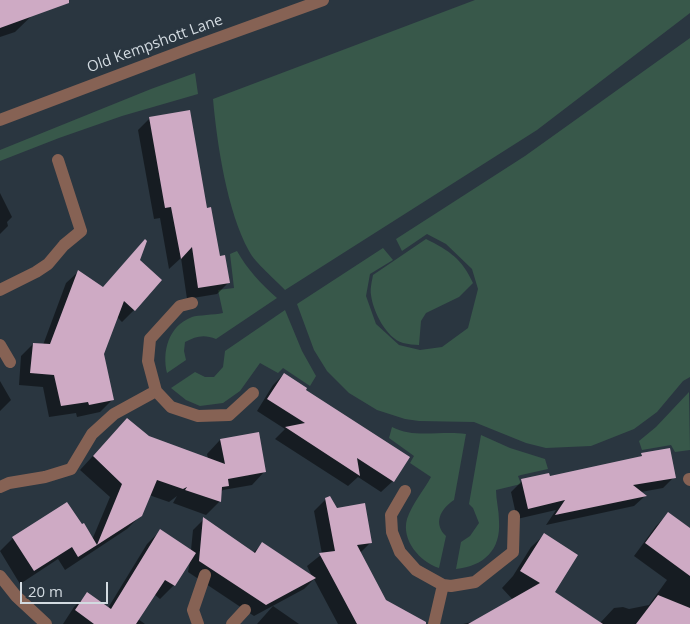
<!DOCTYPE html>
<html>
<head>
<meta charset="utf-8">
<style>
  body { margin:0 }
  #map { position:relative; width:690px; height:624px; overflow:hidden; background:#2a3640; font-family:"Open Sans",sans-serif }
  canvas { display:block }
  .scale { position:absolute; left:20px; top:582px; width:88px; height:22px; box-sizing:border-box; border:2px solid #d3dbe1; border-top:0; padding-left:6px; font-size:15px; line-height:18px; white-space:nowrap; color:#d3dbe1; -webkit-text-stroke:4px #2a3640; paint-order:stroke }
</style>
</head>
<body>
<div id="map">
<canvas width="690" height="624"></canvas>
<div class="scale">20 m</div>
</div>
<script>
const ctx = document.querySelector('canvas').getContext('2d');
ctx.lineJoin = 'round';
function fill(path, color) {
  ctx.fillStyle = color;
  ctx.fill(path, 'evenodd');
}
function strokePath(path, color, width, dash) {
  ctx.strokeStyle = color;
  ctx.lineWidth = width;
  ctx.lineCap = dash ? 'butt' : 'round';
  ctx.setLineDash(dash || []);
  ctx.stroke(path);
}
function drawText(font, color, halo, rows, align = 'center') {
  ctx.font = font + ' "Open Sans",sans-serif';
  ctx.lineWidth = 5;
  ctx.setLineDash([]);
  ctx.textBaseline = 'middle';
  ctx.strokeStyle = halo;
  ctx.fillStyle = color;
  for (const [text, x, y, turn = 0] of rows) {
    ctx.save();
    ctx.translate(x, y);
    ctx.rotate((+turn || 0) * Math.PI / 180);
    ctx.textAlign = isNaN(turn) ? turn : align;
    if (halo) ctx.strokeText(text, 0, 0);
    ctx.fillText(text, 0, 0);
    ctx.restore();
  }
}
fill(new Path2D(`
  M 475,0 L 690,0 L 690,13 L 537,130 L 285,290 C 276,280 255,263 249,251 C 227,211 217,144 213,99 Z
  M 690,38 L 690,377 L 683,381 L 657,412 L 634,429 L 591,446 L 546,448 L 526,443 L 474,422 L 419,421 L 405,419 L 377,410 L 349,393 L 327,371 L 314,350 L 297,304 L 383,248 L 393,260 L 370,274 L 366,296 L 376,324 L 399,345 L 420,350 L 442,347 L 468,328 L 478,289 L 472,269 L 446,244 L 427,234 L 402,251 L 396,239 L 525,156 Z
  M 195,73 L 198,94 L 122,116 L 59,138 L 0,161 L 0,150 L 151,89 Z
  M 426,239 C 450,251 462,259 473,283 L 459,297 L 426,313 L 421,321 L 419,345 C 414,345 408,344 403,343 C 386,338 373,311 371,295 C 370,288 372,281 373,275 Z
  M 237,251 C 247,269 261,284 277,298 L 216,339 C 204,334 196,336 185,342 L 184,351 L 186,360 L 167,373 C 162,352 168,326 192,317 C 198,315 214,315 223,313 L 218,290 L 234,288 L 230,254 Z
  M 285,310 L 302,351 L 316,376 L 310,386 L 283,368 L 278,373 L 260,363 L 240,391 L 223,403 L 200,406 L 186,400 L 171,388 L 195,372 L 205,377 L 214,377 L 223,367 L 225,351 Z
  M 689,392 L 690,450 L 675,452 L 671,445 L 642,450 L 639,441 L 656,427 Z
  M 392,427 C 415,439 441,430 466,434 L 454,500 C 440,509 433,524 446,536 L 439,568 C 420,562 401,540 407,519 C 412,504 424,490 431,477 L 410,463 L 414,456 L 389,438 Z
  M 481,435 L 510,448 L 545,459 L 548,469 L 521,475 L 518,476 L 521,484 L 496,490 C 496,500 499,510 499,521 C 501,550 484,566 456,569 L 461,542 L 470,536 L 479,523 L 473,508 L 469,504 Z`), '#38584a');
fill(new Path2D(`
  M 0,0 L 48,0 L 15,32 L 0,37 Z
  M 150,118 L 206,209 L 219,257 L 229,282 L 217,294 L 187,299 L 181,258 L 169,269 L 160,218 L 154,219 L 138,130 Z
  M 0,193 L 12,217 L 7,222 L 8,226 L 0,234 Z
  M 139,260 L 134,310 L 122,322 L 117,317 L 103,354 L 112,400 L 100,412 L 77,417 L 76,413 L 49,417 L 43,387 L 19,385 L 21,356 L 33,344 L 43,345 L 66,283 L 78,272 L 102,288 Z
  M 284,374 L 304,391 L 393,481 L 381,492 L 358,477 L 348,486 L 275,439 L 285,429 L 257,411 L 273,385 Z
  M 0,381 L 11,400 L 0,411 Z
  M 114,433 L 148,437 L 208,459 L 207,454 L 220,440 L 265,471 L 252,485 L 223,490 L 220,493 L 219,502 L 206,515 L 173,503 L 177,496 L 169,502 L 149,495 L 141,515 L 127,529 L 65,570 L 58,559 L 20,584 L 0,551 L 13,538 L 67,503 L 92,540 L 110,497 L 80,470 Z
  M 642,455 L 674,477 L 663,488 L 641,492 L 645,496 L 634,506 L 546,525 L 556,510 L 517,519 L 511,492 L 522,481 L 549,477 L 638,458 Z
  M 326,499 L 371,542 L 360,553 L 385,601 L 422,624 L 338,624 L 314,579 L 304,589 L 254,616 L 188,572 L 190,561 L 174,585 L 160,599 L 154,594 L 138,619 L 145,624 L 63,624 L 74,607 L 88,594 L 108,608 L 147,544 L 160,531 L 191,550 L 193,530 L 204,519 L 253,553 L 262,544 L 313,578 L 307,566 L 322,554 L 314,511 Z
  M 669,513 L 690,529 L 690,609 L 684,624 L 463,624 L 476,621 L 513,600 L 502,588 L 513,576 L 531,547 L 544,535 L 553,592 L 600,623 L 614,608 L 623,607 L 629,609 L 649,605 L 667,580 L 634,556 L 656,526 Z
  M 273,606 L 299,624 L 257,624 Z`), '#0007');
fill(new Path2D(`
  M 0,0 L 69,0 L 69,3 L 0,28 Z
  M 190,110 L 207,208 L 211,207 L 220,256 L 225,255 L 230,283 L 198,288 L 192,247 L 181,259 L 171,207 L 165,208 L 149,117 Z
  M 145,239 L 147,241 L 140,260 L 162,280 L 135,311 L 124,301 L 104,354 L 114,400 L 89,405 L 88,402 L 61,406 L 54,375 L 30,373 L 33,343 L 50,344 L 78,270 L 103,287 Z
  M 284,373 L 307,388 L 306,390 L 410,457 L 394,482 L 357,458 L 360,476 L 285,427 L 305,423 L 267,399 Z
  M 127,418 L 149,436 L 225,464 L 220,439 L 259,432 L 266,472 L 228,479 L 229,486 L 222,487 L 221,502 L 185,490 L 187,487 L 183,489 L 157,480 L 142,516 L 97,545 L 122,484 L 93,456 Z
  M 670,448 L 676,478 L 633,485 L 647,496 L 555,515 L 565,500 L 528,509 L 521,479 L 549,473 L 550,476 L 642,456 L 641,453 Z
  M 330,496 L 337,508 L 365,503 L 372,543 L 357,545 L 386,600 L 426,622 L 426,624 L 357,624 L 319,553 L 335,551 L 325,498 Z
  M 67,502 L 82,524 L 84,523 L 97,545 L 78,557 L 72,547 L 34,571 L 12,537 Z
  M 668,512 L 690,528 L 690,576 L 645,543 Z
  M 203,517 L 255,553 L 262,542 L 316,578 L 266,605 L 199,561 Z
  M 160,529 L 196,553 L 175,586 L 165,580 L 136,624 L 94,624 L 75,610 L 87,592 L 111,609 Z
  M 544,533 L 578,555 L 555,592 L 603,624 L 468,624 L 540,583 L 520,571 Z
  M 658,595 L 690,608 L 690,624 L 636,624 Z`), '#ceaac4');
strokePath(new Path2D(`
  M 0,290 L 36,272 L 48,264 L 64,245 L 81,231 L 58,160
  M 0,345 L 10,362
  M 198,624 L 193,610 L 205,575
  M 232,624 L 245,610`), '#866254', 12);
strokePath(new Path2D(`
  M 0,120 L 193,47 L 323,0
  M 192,303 L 180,306 L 150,339 L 148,361 L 156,391 L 171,407 L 198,416 L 229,415 L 253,393
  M 689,479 L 690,480
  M 0,487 L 9,483 L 45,477 L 71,469 L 92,434 L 114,414 L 156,391
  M 405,491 L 391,515 L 392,532 L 400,552 L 416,570 L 443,585 L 451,586 L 475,582 L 513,552 L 514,516
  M 0,576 L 16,596 L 46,624
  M 434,624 L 443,585`), '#866254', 12);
drawText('15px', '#d3dbe1', '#2a3640', [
  ["Old Kempshott Lane",155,44,-20]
]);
</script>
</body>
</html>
